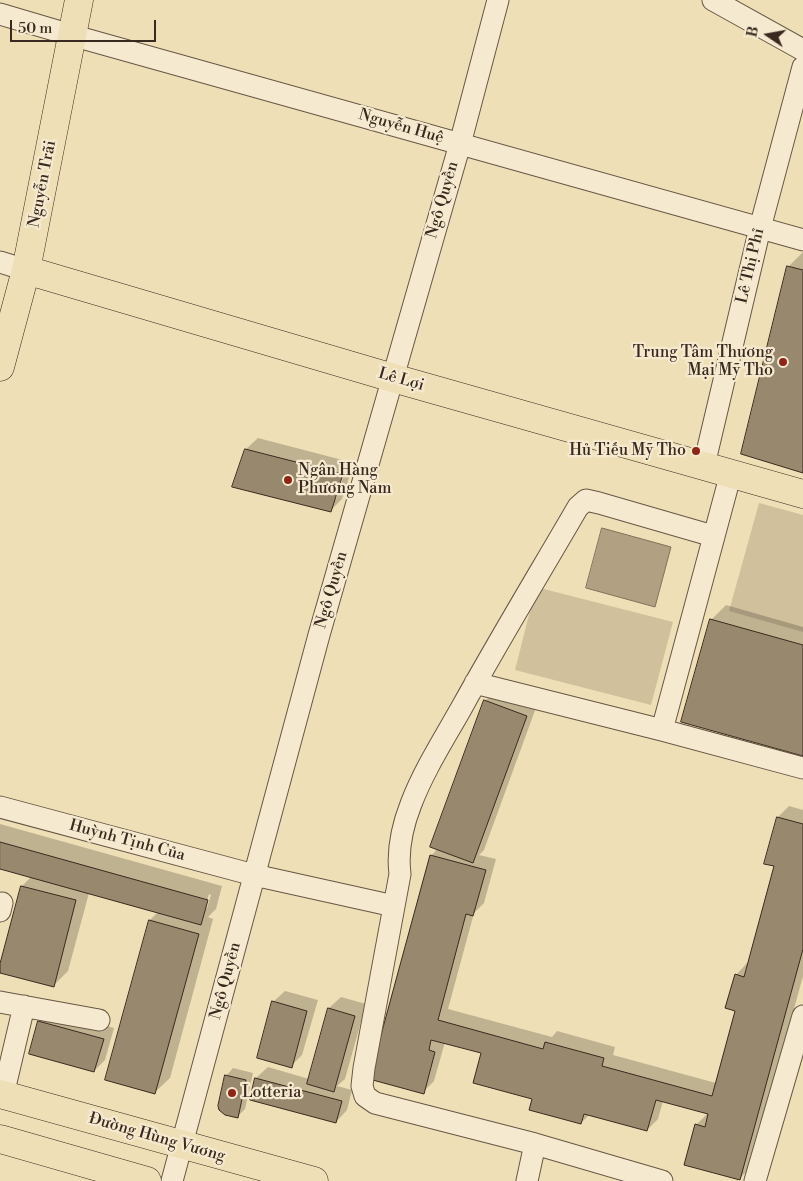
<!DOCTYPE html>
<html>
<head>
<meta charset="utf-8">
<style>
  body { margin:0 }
  #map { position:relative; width:803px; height:1181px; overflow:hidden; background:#efdfb6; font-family:"Libre Bodoni",serif }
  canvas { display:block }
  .north { position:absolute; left:743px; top:10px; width:50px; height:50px; -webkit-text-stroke:4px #f5ead0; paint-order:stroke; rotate:282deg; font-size:14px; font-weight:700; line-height:20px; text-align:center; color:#3a291e }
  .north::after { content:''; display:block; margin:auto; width:18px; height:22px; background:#3a291e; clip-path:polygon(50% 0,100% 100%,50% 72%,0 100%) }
  .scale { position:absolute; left:10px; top:20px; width:146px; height:22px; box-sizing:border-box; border:2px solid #3a291e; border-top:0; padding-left:6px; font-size:15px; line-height:18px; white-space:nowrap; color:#3a291e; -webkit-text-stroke:4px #f5ead0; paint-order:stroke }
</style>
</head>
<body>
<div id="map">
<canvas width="803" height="1181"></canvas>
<div class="north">B</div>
<div class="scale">50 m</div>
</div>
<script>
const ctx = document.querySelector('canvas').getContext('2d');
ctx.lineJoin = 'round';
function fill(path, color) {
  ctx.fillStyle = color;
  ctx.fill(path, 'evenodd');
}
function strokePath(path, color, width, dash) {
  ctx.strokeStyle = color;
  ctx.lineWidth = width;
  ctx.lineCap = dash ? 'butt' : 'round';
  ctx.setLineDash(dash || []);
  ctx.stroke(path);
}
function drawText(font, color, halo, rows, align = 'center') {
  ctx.font = font + ' "Libre Bodoni",serif';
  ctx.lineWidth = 4.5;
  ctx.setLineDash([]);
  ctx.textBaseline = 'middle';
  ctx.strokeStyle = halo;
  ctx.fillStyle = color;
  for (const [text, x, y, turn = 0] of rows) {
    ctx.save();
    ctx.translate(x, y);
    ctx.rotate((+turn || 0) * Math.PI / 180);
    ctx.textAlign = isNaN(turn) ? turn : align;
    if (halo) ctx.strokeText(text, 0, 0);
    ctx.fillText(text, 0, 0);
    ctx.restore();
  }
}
fill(new Path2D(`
  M 759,503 L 803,515 L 803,632 L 729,611 Z
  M 536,587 L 673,622 L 651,705 L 515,670 Z`), '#d0c09c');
const water = new Path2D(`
  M 602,528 L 671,547 L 655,607 L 586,588 Z`);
fill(water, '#b1a182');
strokePath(water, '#81715a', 1);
fill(new Path2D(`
  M 803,252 L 803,471 L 788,267 Z
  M 258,438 L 354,463 L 342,499 L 331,510 L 246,449 ZM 344,467 L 346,468 L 336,499 L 334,499 Z
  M 726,605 L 803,627 L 803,755 L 711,620 Z
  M 496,690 L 537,705 L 484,850 L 479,855 L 496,859 L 484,903 L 474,913 L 448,1009 L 552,1037 L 557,1031 L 615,1047 L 613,1055 L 716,1083 L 736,1010 L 736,975 L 747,963 L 749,964 L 776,865 L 778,817 L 789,806 L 803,810 L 803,976 L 751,1167 L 739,1179 L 696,1125 L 708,1113 L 663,1101 L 658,1119 L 647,1130 L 590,1114 L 581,1123 L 533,1098 L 483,1052 L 445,1042 L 434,1081 L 423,1092 L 431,856 L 438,848 L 485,701 Z
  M 0,824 L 222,886 L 216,909 L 208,917 L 213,919 L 170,1078 L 155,1092 L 106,1079 L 150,920 L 158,912 L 89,893 L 68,971 L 53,986 L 0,972 L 22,886 L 31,877 L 0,868 ZM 209,894 L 211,895 L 207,908 L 205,908 Z
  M 285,991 L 318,1000 L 302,1055 L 291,1066 L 273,1002 Z
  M 341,997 L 366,1004 L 345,1079 L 337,1086 L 352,1090 L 347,1110 L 336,1122 L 256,1078 L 268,1067 L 309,1079 L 329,1008 Z
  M 51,1010 L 114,1028 L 105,1060 L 94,1071 L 31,1053 L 40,1021 Z
  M 233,1068 L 253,1073 L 245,1109 L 237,1117 L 226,1076 Z`), '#0003');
const building = new Path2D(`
  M 787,266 L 803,270 L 803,473 L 741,454 Z
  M 245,449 L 343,474 L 331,512 L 232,487 Z
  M 710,619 L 803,645 L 803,756 L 681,722 Z
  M 484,700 L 527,716 L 473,863 L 430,847 Z
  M 777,817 L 803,824 L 803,949 L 740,1180 L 684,1165 L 695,1124 L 705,1127 L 708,1114 L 656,1100 L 647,1131 L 584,1114 L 581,1124 L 529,1110 L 532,1099 L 473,1083 L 481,1053 L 431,1040 L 429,1050 L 435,1052 L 424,1094 L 369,1079 L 430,855 L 486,870 L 473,916 L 466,914 L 438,1020 L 543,1049 L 545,1042 L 604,1058 L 602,1066 L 712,1096 L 735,1011 L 725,1008 L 735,974 L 744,977 L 774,866 L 764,864 Z
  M 0,842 L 208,900 L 201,925 L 0,869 Z
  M 21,886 L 76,900 L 54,987 L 0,973 L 0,964 Z
  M 149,920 L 199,934 L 155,1094 L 105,1080 Z
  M 272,1001 L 307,1011 L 292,1068 L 257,1058 Z
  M 328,1008 L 355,1016 L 334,1092 L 307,1084 Z
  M 38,1021 L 104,1039 L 94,1072 L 29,1054 Z
  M 225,1075 L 246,1080 L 238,1118 L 225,1115 L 219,1110 L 218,1106 Z
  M 255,1078 L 342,1101 L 336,1123 L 250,1100 Z`);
fill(building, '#98886d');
strokePath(building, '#3a291e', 1);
const minor = new Path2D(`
  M 713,0 L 803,50
  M 0,14 L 71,35 L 803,240
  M 0,262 L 26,270
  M 704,465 L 760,228 L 803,67
  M 475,683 L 662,730 L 803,768
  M 662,730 L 731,473
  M 0,807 L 254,875 L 394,906
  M 0,911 L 2,903
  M 0,1002 L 99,1020
  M 3,1095 L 24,1006
  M 172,1181 L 319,635 L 460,144 L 498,0
  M 527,1181 L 535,1144
  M 662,1181 L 535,1144 L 375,1103 L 365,1096 L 362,1086 L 364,1068 L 400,874 C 397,850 402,827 411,804 C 424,770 444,739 462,707 C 499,640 539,574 578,507 L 586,500 L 599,503 L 713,536
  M 755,1181 L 803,1016`);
const major = new Path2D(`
  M 26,270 L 393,378 L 803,494
  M 0,367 L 26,270 L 79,0
  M 0,1094 L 314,1181
  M 0,1139 L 147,1181`);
strokePath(minor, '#675644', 23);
strokePath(major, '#3a291e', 29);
strokePath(minor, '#f5ead0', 21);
strokePath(major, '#efdfb6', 28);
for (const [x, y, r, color] of [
  [783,362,5,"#8f2418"],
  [696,451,5,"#8f2418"],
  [288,480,5,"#8f2418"],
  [232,1093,5,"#8f2418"]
]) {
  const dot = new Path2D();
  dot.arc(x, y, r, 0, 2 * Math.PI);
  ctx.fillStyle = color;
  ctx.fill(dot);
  strokePath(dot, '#f5ead0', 2);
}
drawText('16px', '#3a291e', '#f5ead0', [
  ["Nguyễn Huệ",401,127,16],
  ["Nguyễn Trãi",43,184,-79],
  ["Ngô Quyền",443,200,-74],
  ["Lê Thị Phỉ",751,266,-77],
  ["Lê Lợi",401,380,16],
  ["Ngô Quyền",332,590,-74],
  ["Huỳnh Tịnh Của",127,841,15],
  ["Ngô Quyền",226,981,-75],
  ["Đường Hùng Vương",157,1138,16]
]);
drawText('16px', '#3a291e', '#f5ead0', [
  ["Trung Tâm Thương",773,353],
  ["Mại Mỹ Tho",773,371],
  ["Hủ Tiếu Mỹ Tho",686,451],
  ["Ngân Hàng",298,471,"left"],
  ["Phương Nam",298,489,"left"],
  ["Lotteria",242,1093,"left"]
], 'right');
</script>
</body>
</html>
